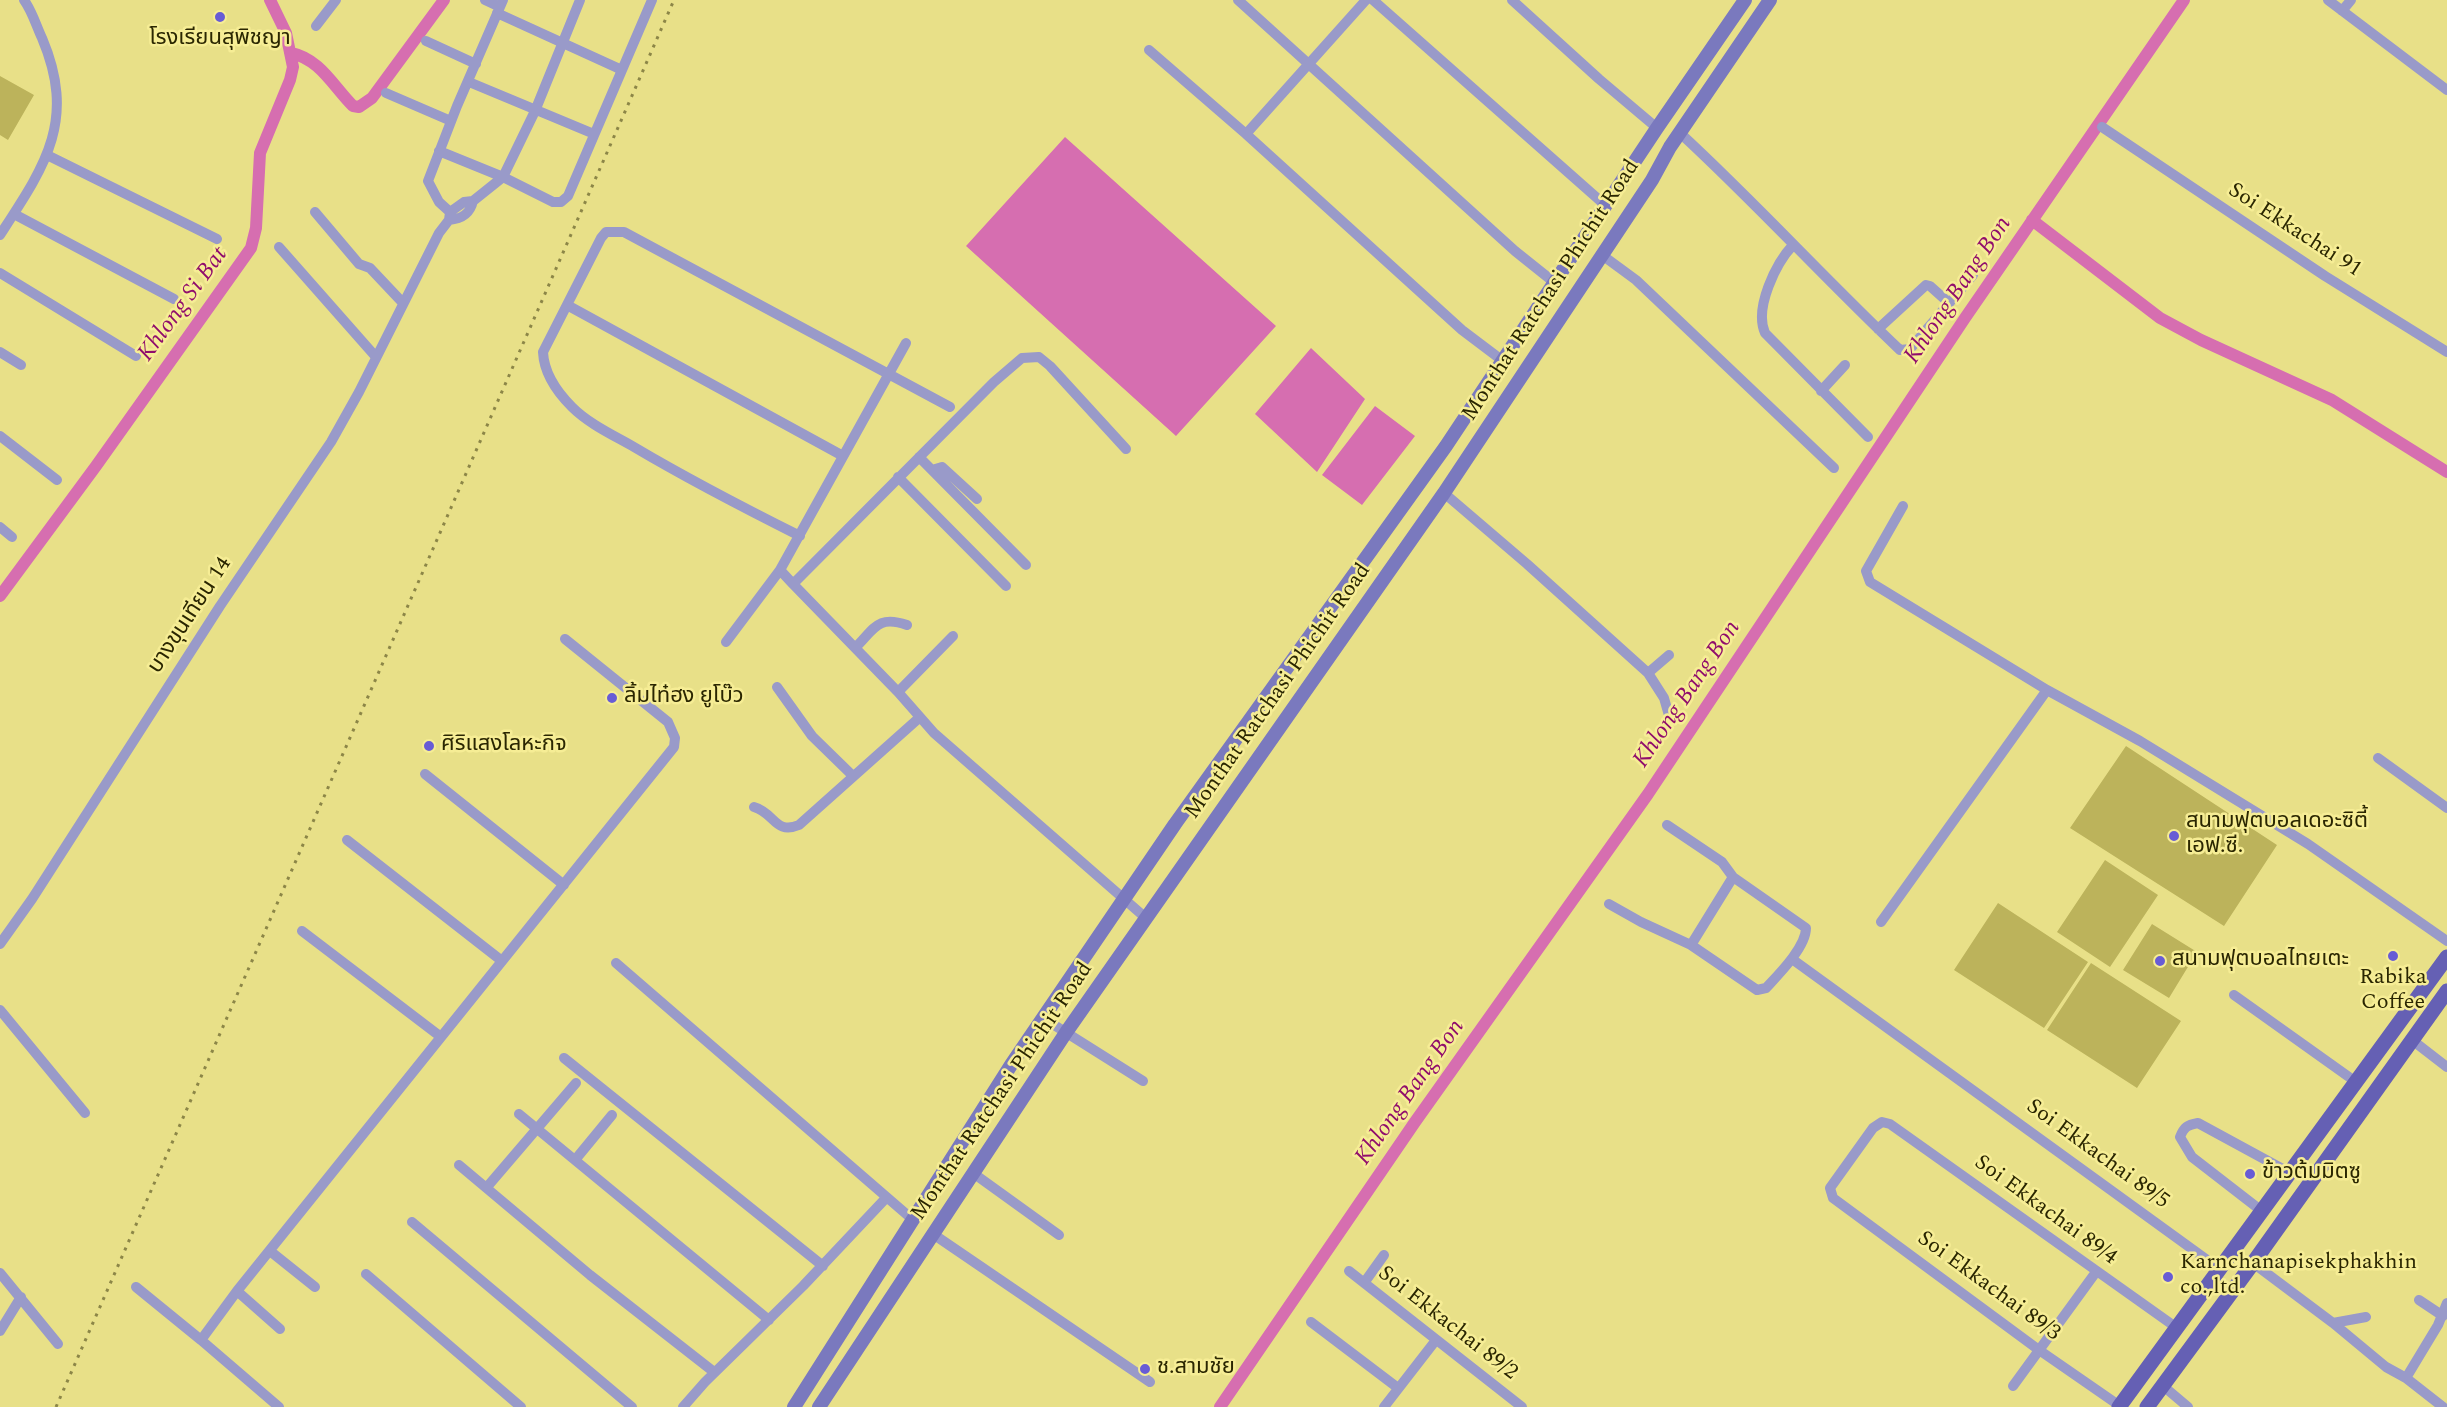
<!DOCTYPE html>
<html>
<head>
<meta charset="utf-8">
<style>
  body { margin:0 }
  canvas { display:block; background:#e8e088 }
</style>
</head>
<body>
<canvas width="2447" height="1407"></canvas>
<script>
const ctx = document.querySelector('canvas').getContext('2d');
ctx.lineJoin = 'round';
function fill(path, color) {
  ctx.fillStyle = color;
  ctx.fill(path, 'evenodd');
}
function strokePath(path, color, width, dash) {
  ctx.strokeStyle = color;
  ctx.lineWidth = width;
  ctx.lineCap = dash ? 'butt' : 'round';
  ctx.setLineDash(dash || []);
  ctx.stroke(path);
}
function drawText(font, color, halo, rows, align = 'center') {
  ctx.font = font + ' Spectral,"Noto Sans Thai",serif';
  ctx.lineWidth = 5;
  ctx.setLineDash([]);
  ctx.textBaseline = 'middle';
  ctx.strokeStyle = halo;
  ctx.fillStyle = color;
  for (const [text, x, y, turn = 0] of rows) {
    ctx.save();
    ctx.translate(x, y);
    ctx.rotate((+turn || 0) * Math.PI / 180);
    ctx.textAlign = isNaN(turn) ? turn : align;
    if (halo) ctx.strokeText(text, 0, 0);
    ctx.fillText(text, 0, 0);
    ctx.restore();
  }
}
fill(new Path2D(`
  M 0,76 L 34,95 L 8,140 L 0,135 Z
  M 2126,746 L 2277,845 L 2224,926 L 2070,828 Z
  M 2105,860 L 2158,895 L 2110,967 L 2057,932 Z
  M 1998,903 L 2088,962 L 2044,1028 L 1954,970 Z
  M 2152,924 L 2197,952 L 2169,998 L 2123,970 Z
  M 2091,963 L 2181,1021 L 2137,1088 L 2047,1030 Z`), '#bcb35b');
fill(new Path2D(`
  M 1065,137 L 1276,326 L 1176,436 L 966,246 Z
  M 1311,348 L 1365,399 L 1317,472 L 1255,414 Z
  M 1375,406 L 1415,436 L 1362,505 L 1322,475 Z`), '#d66eb0');
strokePath(new Path2D(`
  M 291,53 C 320,59 333,86 353,106 L 359,107 L 372,98 L 444,0
  M 2032,220 L 2160,318 L 2201,340 L 2332,400 L 2447,472
  M 0,596 L 96,466 L 251,248 L 256,228 L 260,153 L 290,80 L 293,67 L 286,33 L 270,0
  M 1220,1407 L 1415,1122 L 1648,794 L 1965,318 L 2184,0`), '#d66eb0', 12);
strokePath(new Path2D(`
  M 485,0 L 500,7
  M 1238,0 L 1515,251 L 1555,283
  M 1373,0 L 1605,205
  M 1512,0 L 1599,79 L 1657,128
  M 2328,0 L 2447,90
  M 2342,11 L 2351,0
  M 497,13 L 622,70
  M 316,26 L 336,0
  M 426,41 L 476,64
  M 1149,50 L 1246,134 L 1462,330 L 1503,361
  M 469,82 L 594,134
  M 386,93 L 451,121
  M 2102,127 L 2325,276 L 2447,352
  M 1680,133 C 1756,203 1825,279 1900,350 L 1910,349 L 1973,275
  M 1246,134 L 1366,0
  M 439,151 L 503,177 L 553,202 L 561,202 L 568,196 L 652,0
  M 47,155 L 217,239
  M 315,212 L 359,264 L 370,268 L 403,303
  M 450,212 L 439,202 L 428,181 L 457,106 L 503,0
  M 14,214 L 174,299
  M 449,220 C 462,219 470,214 473,201
  M 0,235 C 45,166 77,121 42,38 C 36,25 32,11 24,0
  M 1793,245 C 1776,263 1754,308 1765,333 L 1868,437
  M 279,247 L 376,357
  M 1602,255 L 1636,280 L 1834,468
  M 0,273 L 136,356
  M 567,305 L 843,456
  M 1878,329 L 1926,285 L 1930,286 L 1949,303
  M 0,352 L 21,365
  M 1821,391 L 1845,365
  M 0,436 L 57,480
  M 1126,449 L 1050,366 L 1039,357 L 1022,358 L 994,382 L 793,584 L 898,692 L 934,733 L 1147,919
  M 919,457 L 1026,565
  M 932,470 L 942,467 L 977,499
  M 898,477 L 1006,586
  M 1444,493 L 1527,564 L 1648,673 L 1664,698 L 1670,719
  M 1903,506 L 1866,571 L 1870,582 L 2047,690 L 2140,741 L 2308,844 L 2447,941
  M 0,527 L 12,537
  M 800,536 C 744,508 688,479 634,447 C 613,435 589,424 572,407 C 557,392 544,374 543,352 L 601,238 L 606,232 L 624,232 L 950,407
  M 793,584 L 780,570 L 906,343
  M 726,642 L 780,570
  M 856,647 C 875,628 878,615 907,625
  M 1648,673 L 1669,655
  M 777,687 L 812,736 L 853,776
  M 898,692 L 953,636
  M 2378,758 L 2447,808
  M 425,774 L 564,885
  M 754,807 C 775,813 775,835 799,825 L 919,718
  M 1667,825 L 1722,862 L 1733,877 L 1806,928 C 1806,947 1779,974 1766,988 L 1757,990 L 1691,945 L 1733,877
  M 347,840 L 502,961
  M 1609,904 L 1641,922 L 1691,945
  M 1881,922 L 2047,690
  M 302,931 L 441,1037
  M 0,944 L 32,899 L 220,606 L 331,442 L 359,392 L 439,233 L 449,220 L 450,212 L 464,202 L 473,201 L 503,177 L 535,111 L 580,0
  M 1792,959 L 2221,1270
  M 616,963 L 912,1219
  M 2234,995 L 2356,1082
  M 0,1010 L 85,1113
  M 1043,1018 L 1143,1081
  M 2412,1040 L 2447,1067
  M 564,1058 L 823,1266
  M 519,1114 L 769,1320
  M 575,1160 L 612,1115
  M 459,1165 L 590,1275 L 714,1372
  M 973,1173 L 1059,1235
  M 487,1187 L 576,1083
  M 2263,1212 L 2192,1157 L 2180,1137 C 2184,1127 2187,1125 2198,1123 L 2290,1173
  M 412,1222 L 632,1407
  M 933,1234 L 1150,1382
  M 270,1251 L 315,1287
  M 2253,1263 L 2333,1323 L 2386,1367 L 2406,1378 L 2443,1407
  M 1349,1271 L 1522,1407
  M 0,1273 L 58,1344
  M 366,1274 L 521,1407
  M 1364,1283 L 1384,1255
  M 136,1287 L 201,1340
  M 237,1291 L 280,1329
  M 2419,1300 L 2443,1316
  M 1311,1322 L 1398,1388
  M 2333,1323 L 2366,1317
  M 0,1331 L 21,1297
  M 2406,1378 L 2438,1325 L 2447,1303
  M 2162,1385 L 2188,1407
  M 2013,1386 L 2096,1272
  M 2120,1406 L 2039,1350 L 1833,1198 L 1830,1188 L 1873,1128 L 1882,1122 L 1890,1124 L 2177,1328
  M 279,1407 L 201,1340 L 237,1291 L 674,747 L 675,738 L 668,722 L 565,639
  M 683,1407 L 705,1382 L 803,1286 L 886,1198
  M 1384,1407 L 1436,1340`), '#999ac9', 10);
strokePath(new Path2D(`
  M 794,1407 L 1011,1065 L 1175,824 L 1446,446 L 1657,128 L 1745,0
  M 819,1407 L 1067,1031 L 1444,493 L 1652,180 L 1670,147 L 1770,0`), '#7a79be', 14);
strokePath(new Path2D(`
  M 2119,1407 L 2447,957
  M 2147,1407 L 2253,1263 L 2447,991`), '#6560b4', 15);
strokePath(new Path2D(`
  M 56,1407 L 674,0`), '#8c8647', 3, [3, 6]);
for (const [x, y, r, color] of [
  [220,17,6,"#685cd5"],
  [612,698,6,"#685cd5"],
  [429,746,6,"#685cd5"],
  [2174,836,6,"#685cd5"],
  [2393,956,6,"#685cd5"],
  [2160,961,6,"#685cd5"],
  [2250,1174,6,"#685cd5"],
  [2168,1277,6,"#685cd5"],
  [1145,1369,6,"#685cd5"]
]) {
  const dot = new Path2D();
  dot.arc(x, y, r, 0, 2 * Math.PI);
  ctx.fillStyle = color;
  ctx.fill(dot);
  strokePath(dot, '#f6ed95', 2);
}
drawText('22px', '#2a2601', '#f6ed95', [
  ["โรงเรียนสุพิชญา",220,40,"center"],
  ["ลิ้มไท๋ฮง ยูโบ๊ว",624,698],
  ["ศิริแสงโลหะกิจ",441,746],
  ["สนามฟุตบอลเดอะซิตี้",2186,823],
  ["เอฟ.ซี.",2186,848],
  ["สนามฟุตบอลไทยเตะ",2172,961],
  ["Rabika",2393,979,"center"],
  ["Coffee",2393,1004,"center"],
  ["ข้าวต้มมิตซู",2262,1174],
  ["Karnchanapisekphakhin",2180,1264],
  ["co.,ltd.",2180,1289],
  ["ช.สามชัย",1157,1369]
], 'left');
drawText('22px', '#2a2601', '#f6ed95', [
  ["Soi Ekkachai 91",2294,231,33],
  ["Monthat Ratchasi Phichit Road",1552,291,-57],
  ["บางขุนเทียน 14",191,616,-57],
  ["Monthat Ratchasi Phichit Road",1279,692,-55],
  ["Monthat Ratchasi Phichit Road",1003,1092,-56],
  ["Soi Ekkachai 89/5",2097,1155,36],
  ["Soi Ekkachai 89/4",2045,1211,36],
  ["Soi Ekkachai 89/3",1988,1287,36],
  ["Soi Ekkachai 89/2",1447,1324,38]
]);
drawText('italic 24px', '#900e6c', '#f6ed95', [
  ["Khlong Bang Bon",1959,291,-56],
  ["Khlong Si Bat",184,305,-54],
  ["Khlong Bang Bon",1688,695,-56],
  ["Khlong Bang Bon",1411,1093,-55]
]);
</script>
</body>
</html>
